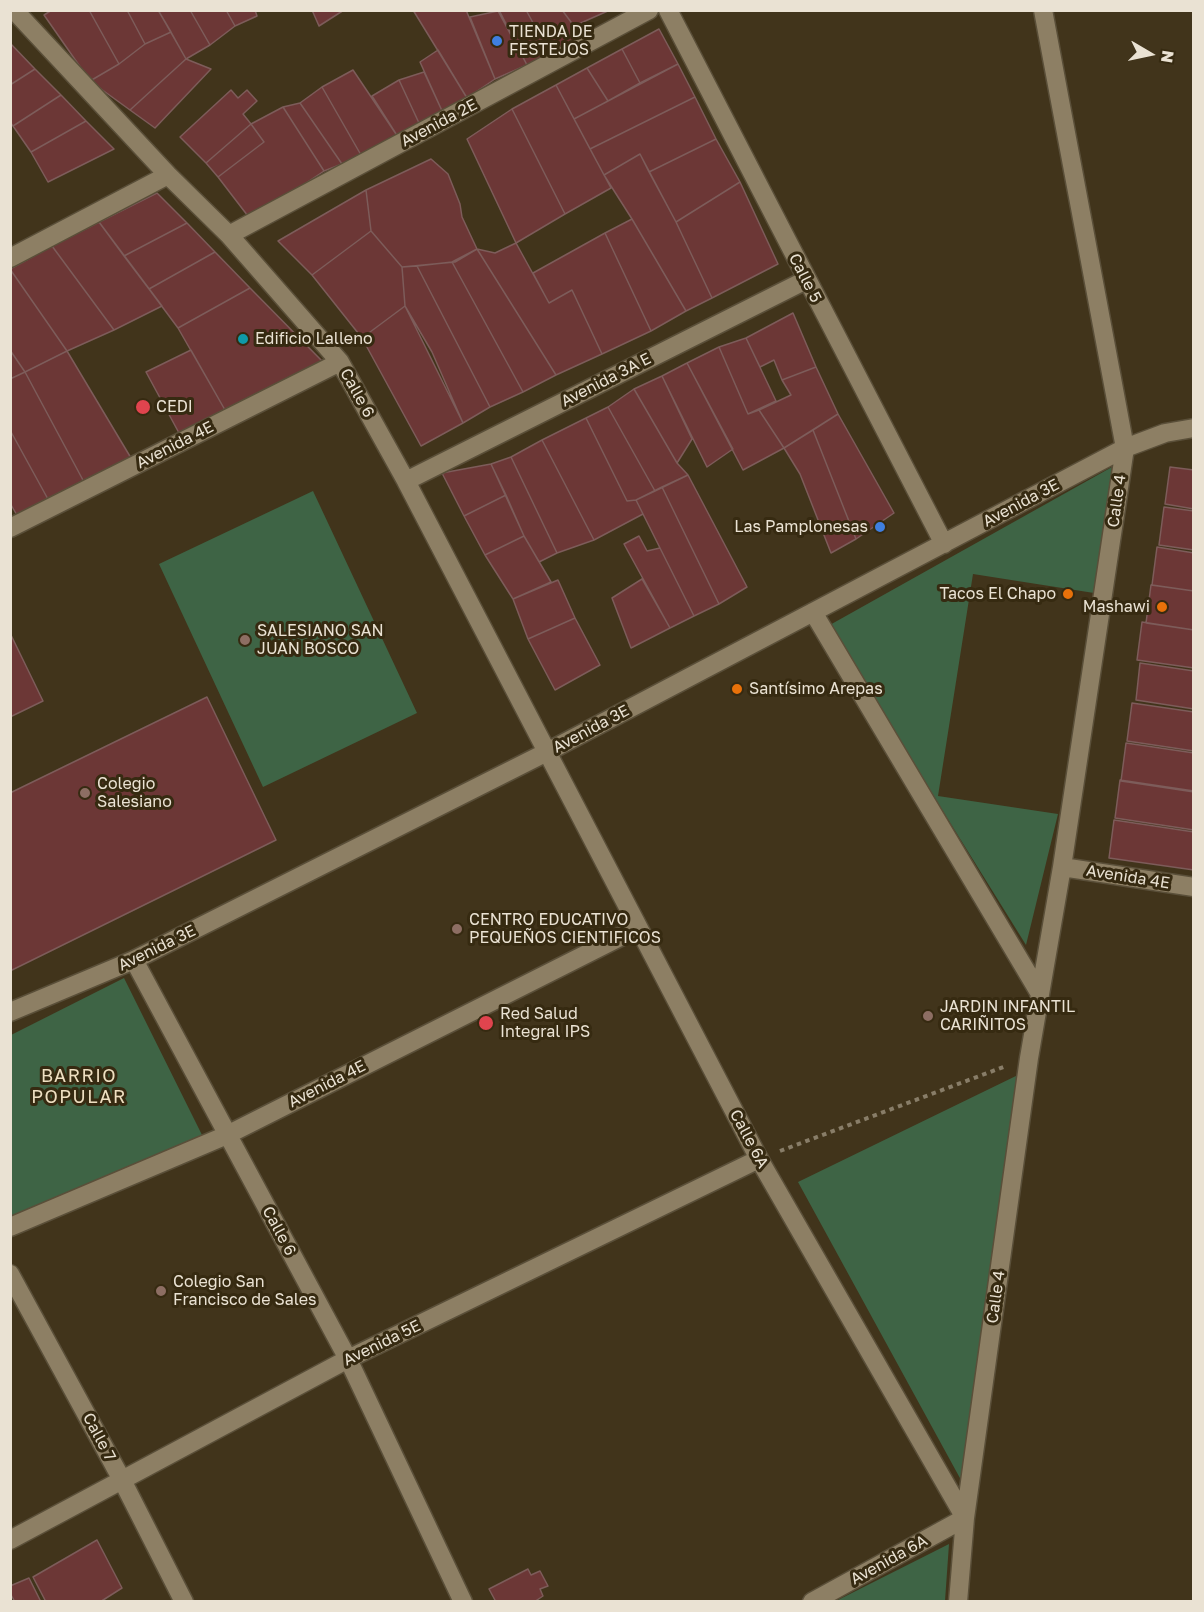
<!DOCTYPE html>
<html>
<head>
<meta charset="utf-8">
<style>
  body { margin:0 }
  #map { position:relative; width:1204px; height:1612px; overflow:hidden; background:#41341b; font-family:"Golos Text",sans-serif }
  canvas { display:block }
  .frame { position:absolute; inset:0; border:12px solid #eae2d3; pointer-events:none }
  .north { position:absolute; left:1120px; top:24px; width:60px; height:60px; -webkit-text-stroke:4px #362a11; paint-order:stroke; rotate:99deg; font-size:16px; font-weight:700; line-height:24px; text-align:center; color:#eae2d3 }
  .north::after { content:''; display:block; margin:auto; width:21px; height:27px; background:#eae2d3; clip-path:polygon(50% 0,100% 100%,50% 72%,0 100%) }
</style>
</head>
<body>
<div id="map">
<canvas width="1204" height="1612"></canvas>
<div class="frame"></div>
<div class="north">N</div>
</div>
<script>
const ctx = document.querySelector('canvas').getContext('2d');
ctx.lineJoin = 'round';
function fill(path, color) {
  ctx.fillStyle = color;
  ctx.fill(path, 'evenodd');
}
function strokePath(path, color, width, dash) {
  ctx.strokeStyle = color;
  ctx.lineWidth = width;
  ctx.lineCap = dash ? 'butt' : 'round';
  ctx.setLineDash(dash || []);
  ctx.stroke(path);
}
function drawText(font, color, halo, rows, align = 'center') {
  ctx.font = font + ' "Golos Text",sans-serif';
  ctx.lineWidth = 6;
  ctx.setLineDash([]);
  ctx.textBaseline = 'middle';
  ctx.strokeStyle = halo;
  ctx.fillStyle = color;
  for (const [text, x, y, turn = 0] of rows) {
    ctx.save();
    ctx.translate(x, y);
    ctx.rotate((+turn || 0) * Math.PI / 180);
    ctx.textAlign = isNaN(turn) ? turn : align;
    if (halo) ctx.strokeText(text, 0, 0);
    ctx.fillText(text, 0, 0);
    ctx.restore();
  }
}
fill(new Path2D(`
  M 1112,467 L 1094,593 L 973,574 L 938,796 L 1058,814 L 1026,945 L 828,626 Z
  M 313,491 L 417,713 L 263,787 L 159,564 Z
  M 124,978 L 204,1139 L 11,1236 L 11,1035 Z
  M 1020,1074 L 961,1480 L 798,1182 Z
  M 949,1544 L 945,1601 L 836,1601 Z`), '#3e6445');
const building = new Path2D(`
  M 52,10 L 89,10 L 119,64 L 90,81 L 44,15 Z
  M 89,10 L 127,10 L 145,44 L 119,64 Z
  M 127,10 L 158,10 L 171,32 L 145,44 Z
  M 158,10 L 190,10 L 210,45 L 186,59 Z
  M 190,10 L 226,10 L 235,26 L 210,45 Z
  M 226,10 L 255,10 L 257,16 L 235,26 Z
  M 312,10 L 344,10 L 319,26 Z
  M 413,10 L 466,10 L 495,79 L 467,98 Z
  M 499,10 L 526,10 L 550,54 L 527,65 Z
  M 526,10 L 562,10 L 574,26 L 578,40 L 550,54 Z
  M 562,10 L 610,10 L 574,26 Z
  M 498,11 L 527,65 L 495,79 L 470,17 Z
  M 659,29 L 678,64 L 640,83 L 622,49 Z
  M 171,32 L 186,59 L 130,110 L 90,81 L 119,64 L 145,44 Z
  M 10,43 L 35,69 L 10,85 Z
  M 622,49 L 640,83 L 608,101 L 587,68 Z
  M 438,50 L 467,98 L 443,113 L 420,62 Z
  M 186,59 L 211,69 L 155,128 L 130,110 Z
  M 678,64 L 695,97 L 590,149 L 574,119 Z
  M 587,68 L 608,101 L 574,119 L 556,85 Z
  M 35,69 L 61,95 L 13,126 L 10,122 L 10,85 Z
  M 353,70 L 398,137 L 361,155 L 322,87 Z
  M 424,72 L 443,113 L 419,123 L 399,80 Z
  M 399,80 L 419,123 L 398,137 L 372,96 Z
  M 556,85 L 611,188 L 565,214 L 512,109 Z
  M 322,87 L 361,155 L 342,164 L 300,103 Z
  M 231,90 L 238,98 L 247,90 L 257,101 L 243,114 L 251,124 L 206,163 L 180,137 Z
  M 61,95 L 86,121 L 31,152 L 13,126 Z
  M 695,97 L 716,139 L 649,172 L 640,154 L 604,175 L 590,149 Z
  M 300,103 L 342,164 L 324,171 L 283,107 Z
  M 283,107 L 324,171 L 251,220 L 218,177 L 264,142 L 251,124 Z
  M 512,109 L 565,214 L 516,243 L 467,139 Z
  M 86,121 L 114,149 L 48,182 L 31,152 Z
  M 251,124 L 264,142 L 218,177 L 206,163 Z
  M 716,139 L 740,182 L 676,222 L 649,172 Z
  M 640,154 L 676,222 L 712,298 L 686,311 L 632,219 L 604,175 Z
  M 431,159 L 448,174 L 460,204 L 462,217 L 477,249 L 455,262 L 402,267 L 371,231 L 366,190 Z
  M 740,182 L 778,264 L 712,298 L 676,222 Z
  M 366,190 L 371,231 L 312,275 L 278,241 Z
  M 157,193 L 187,223 L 124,256 L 99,222 Z
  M 632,219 L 686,311 L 651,331 L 605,233 Z
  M 99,222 L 162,306 L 114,330 L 52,246 Z
  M 187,223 L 215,252 L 149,289 L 124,256 Z
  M 371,231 L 402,267 L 405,306 L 362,338 L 312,275 Z
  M 605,233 L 651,331 L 602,354 L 572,290 L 549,303 L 533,273 Z
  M 516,243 L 549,303 L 572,290 L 602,354 L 556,375 L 477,249 L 495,253 Z
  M 52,246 L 114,330 L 67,351 L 10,269 Z
  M 477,249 L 556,375 L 523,392 L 452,262 Z
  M 215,252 L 250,288 L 178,328 L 149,289 Z
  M 452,262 L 523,392 L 490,407 L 417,266 Z
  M 417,266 L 490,407 L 463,423 L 405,306 L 402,267 Z
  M 10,269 L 67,351 L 25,372 L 10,350 Z
  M 250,288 L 323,362 L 225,410 L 178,328 Z
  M 405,306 L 432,352 L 463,423 L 421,446 L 362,338 Z
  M 793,313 L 816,367 L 782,380 L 774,360 L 760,367 L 746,338 Z
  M 746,338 L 776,401 L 748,414 L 719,347 Z
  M 719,347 L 748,414 L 759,410 L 784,448 L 743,470 L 687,363 Z
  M 10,350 L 25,372 L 10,379 Z
  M 191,350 L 225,410 L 179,433 L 146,372 Z
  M 67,351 L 131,458 L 84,482 L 25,372 Z
  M 687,363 L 733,449 L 707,467 L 662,376 Z
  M 816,367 L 838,414 L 784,448 L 759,410 L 791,395 L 782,380 Z
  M 25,372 L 84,482 L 49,501 L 10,430 L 10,379 Z
  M 662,376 L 692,439 L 677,463 L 634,389 Z
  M 634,389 L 677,463 L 688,475 L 655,491 L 608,407 Z
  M 608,407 L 655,491 L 636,500 L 627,501 L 586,418 Z
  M 838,414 L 894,513 L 856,539 L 813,430 Z
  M 586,418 L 627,501 L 636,500 L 643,514 L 594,540 L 542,440 Z
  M 10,430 L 49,501 L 18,517 L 10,503 Z
  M 813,430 L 856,539 L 831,553 L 800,474 L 784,448 Z
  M 542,440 L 594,540 L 557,553 L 511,457 Z
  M 511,457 L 557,553 L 539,562 L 524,536 L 491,464 Z
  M 491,464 L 506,495 L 464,516 L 442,473 Z
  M 1170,467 L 1194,470 L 1194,509 L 1165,504 Z
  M 688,475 L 747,587 L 719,604 L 662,487 Z
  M 662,487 L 719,604 L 694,616 L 636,500 Z
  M 506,495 L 524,536 L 485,555 L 464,516 Z
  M 1164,507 L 1194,511 L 1194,550 L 1159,545 Z
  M 524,536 L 551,582 L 513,599 L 485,555 Z
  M 639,536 L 647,551 L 660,548 L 694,616 L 670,628 L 624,544 Z
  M 1157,547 L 1194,553 L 1194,591 L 1152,585 Z
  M 642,579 L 670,628 L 631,648 L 612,598 Z
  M 558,580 L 575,618 L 528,639 L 513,599 Z
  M 1151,585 L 1194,591 L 1194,630 L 1146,623 Z
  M 575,618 L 600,665 L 555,690 L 528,639 Z
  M 1142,622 L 1194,630 L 1194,668 L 1137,660 Z
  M 10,633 L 43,701 L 10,717 Z
  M 1140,663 L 1194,671 L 1194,709 L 1136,700 Z
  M 207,697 L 276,840 L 10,971 L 10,793 Z
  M 1132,703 L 1194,712 L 1194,751 L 1127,741 Z
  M 1126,743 L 1194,753 L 1194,792 L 1121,781 Z
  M 1120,780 L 1194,791 L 1194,830 L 1115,818 Z
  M 1114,820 L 1194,832 L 1194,870 L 1109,858 Z
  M 97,1540 L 122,1588 L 100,1602 L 46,1602 L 33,1577 Z
  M 528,1569 L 531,1575 L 540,1571 L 548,1586 L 540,1589 L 543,1596 L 534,1602 L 496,1602 L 489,1589 Z
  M 29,1578 L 41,1602 L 15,1602 L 10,1593 L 10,1586 Z`);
fill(building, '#6c3736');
strokePath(building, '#7d5c5a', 1.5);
const minor = new Path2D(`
  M 14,10 L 168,175 L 229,235 L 340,362 L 406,481 L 759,1159 L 965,1518
  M 668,10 L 944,544
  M 229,235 L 649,10
  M 10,258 L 168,175
  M 406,481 L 806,280
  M 10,528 L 340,362
  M 813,612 L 1040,994
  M 1062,867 L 1194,887
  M 134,960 L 348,1359 L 463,1602
  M 10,1012 L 134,960 L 547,752 L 1125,448 L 1165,433 L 1194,428
  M 10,1227 L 227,1135 L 638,928
  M 10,1274 L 122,1480 L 184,1602
  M 10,1540 L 348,1359 L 759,1159
  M 812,1602 L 965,1518
  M 958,1602 L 965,1518 L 1029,1058 L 1062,867 L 1125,448 L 1043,10`);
strokePath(minor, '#5a4f39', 21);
strokePath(new Path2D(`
  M 780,1151 L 1006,1066`), '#887d68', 4, [4.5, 4.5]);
strokePath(minor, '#8d7f64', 18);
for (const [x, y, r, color] of [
  [497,41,6,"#3f7fe0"],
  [243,339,6,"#0f9aa8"],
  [143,407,8,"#e0444e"],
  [880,527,6,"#3f7fe0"],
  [1068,594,6,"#e8710a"],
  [1162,607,6,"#e8710a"],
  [245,640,6,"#8d6e63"],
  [737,689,6,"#e8710a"],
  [85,793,6,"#8d6e63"],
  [457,929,6,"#8d6e63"],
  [928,1016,6,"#8d6e63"],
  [486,1023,8,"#e0444e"],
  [161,1291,6,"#8d6e63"]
]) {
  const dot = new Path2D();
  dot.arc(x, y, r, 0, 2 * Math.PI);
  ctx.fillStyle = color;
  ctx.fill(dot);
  strokePath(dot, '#362a11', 2);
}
drawText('16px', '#eae2d3', '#362a11', [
  ["TIENDA DE",509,32],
  ["FESTEJOS",509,50],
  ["Edificio Lalleno",255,339],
  ["CEDI",156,407],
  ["Las Pamplonesas",868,527,"right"],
  ["Tacos El Chapo",1056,594,"right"],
  ["Mashawi",1150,607,"right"],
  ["SALESIANO SAN",257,631],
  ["JUAN BOSCO",257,649],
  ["Santísimo Arepas",749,689],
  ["Colegio",97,784],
  ["Salesiano",97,802],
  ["CENTRO EDUCATIVO",469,920],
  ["PEQUEÑOS CIENTIFICOS",469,938],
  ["JARDIN INFANTIL",940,1007],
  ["CARIÑITOS",940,1025],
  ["Red Salud",500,1014],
  ["Integral IPS",500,1032],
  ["Colegio San",173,1282],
  ["Francisco de Sales",173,1300]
], 'left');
drawText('16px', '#eae2d3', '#362a11', [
  ["Avenida 2E",439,123,-28],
  ["Calle 5",805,278,63],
  ["Avenida 3A E",606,380,-27],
  ["Calle 6",357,393,61],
  ["Avenida 4E",175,445,-27],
  ["Calle 4",1117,501,-82],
  ["Avenida 3E",1021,503,-28],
  ["Avenida 3E",591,729,-28],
  ["Avenida 4E",1128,877,9],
  ["Avenida 3E",157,948,-26],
  ["Avenida 4E",327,1084,-27],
  ["Calle 6A",749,1139,62],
  ["Calle 6",279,1231,62],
  ["Calle 4",996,1297,-82],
  ["Avenida 5E",382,1343,-26],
  ["Calle 7",99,1437,62],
  ["Avenida 6A",889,1560,-29]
]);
ctx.letterSpacing = '1.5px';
drawText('18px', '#eedfc1', '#362a11', [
  ["BARRIO",79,1076],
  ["POPULAR",79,1097]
]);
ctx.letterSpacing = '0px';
</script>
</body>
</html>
